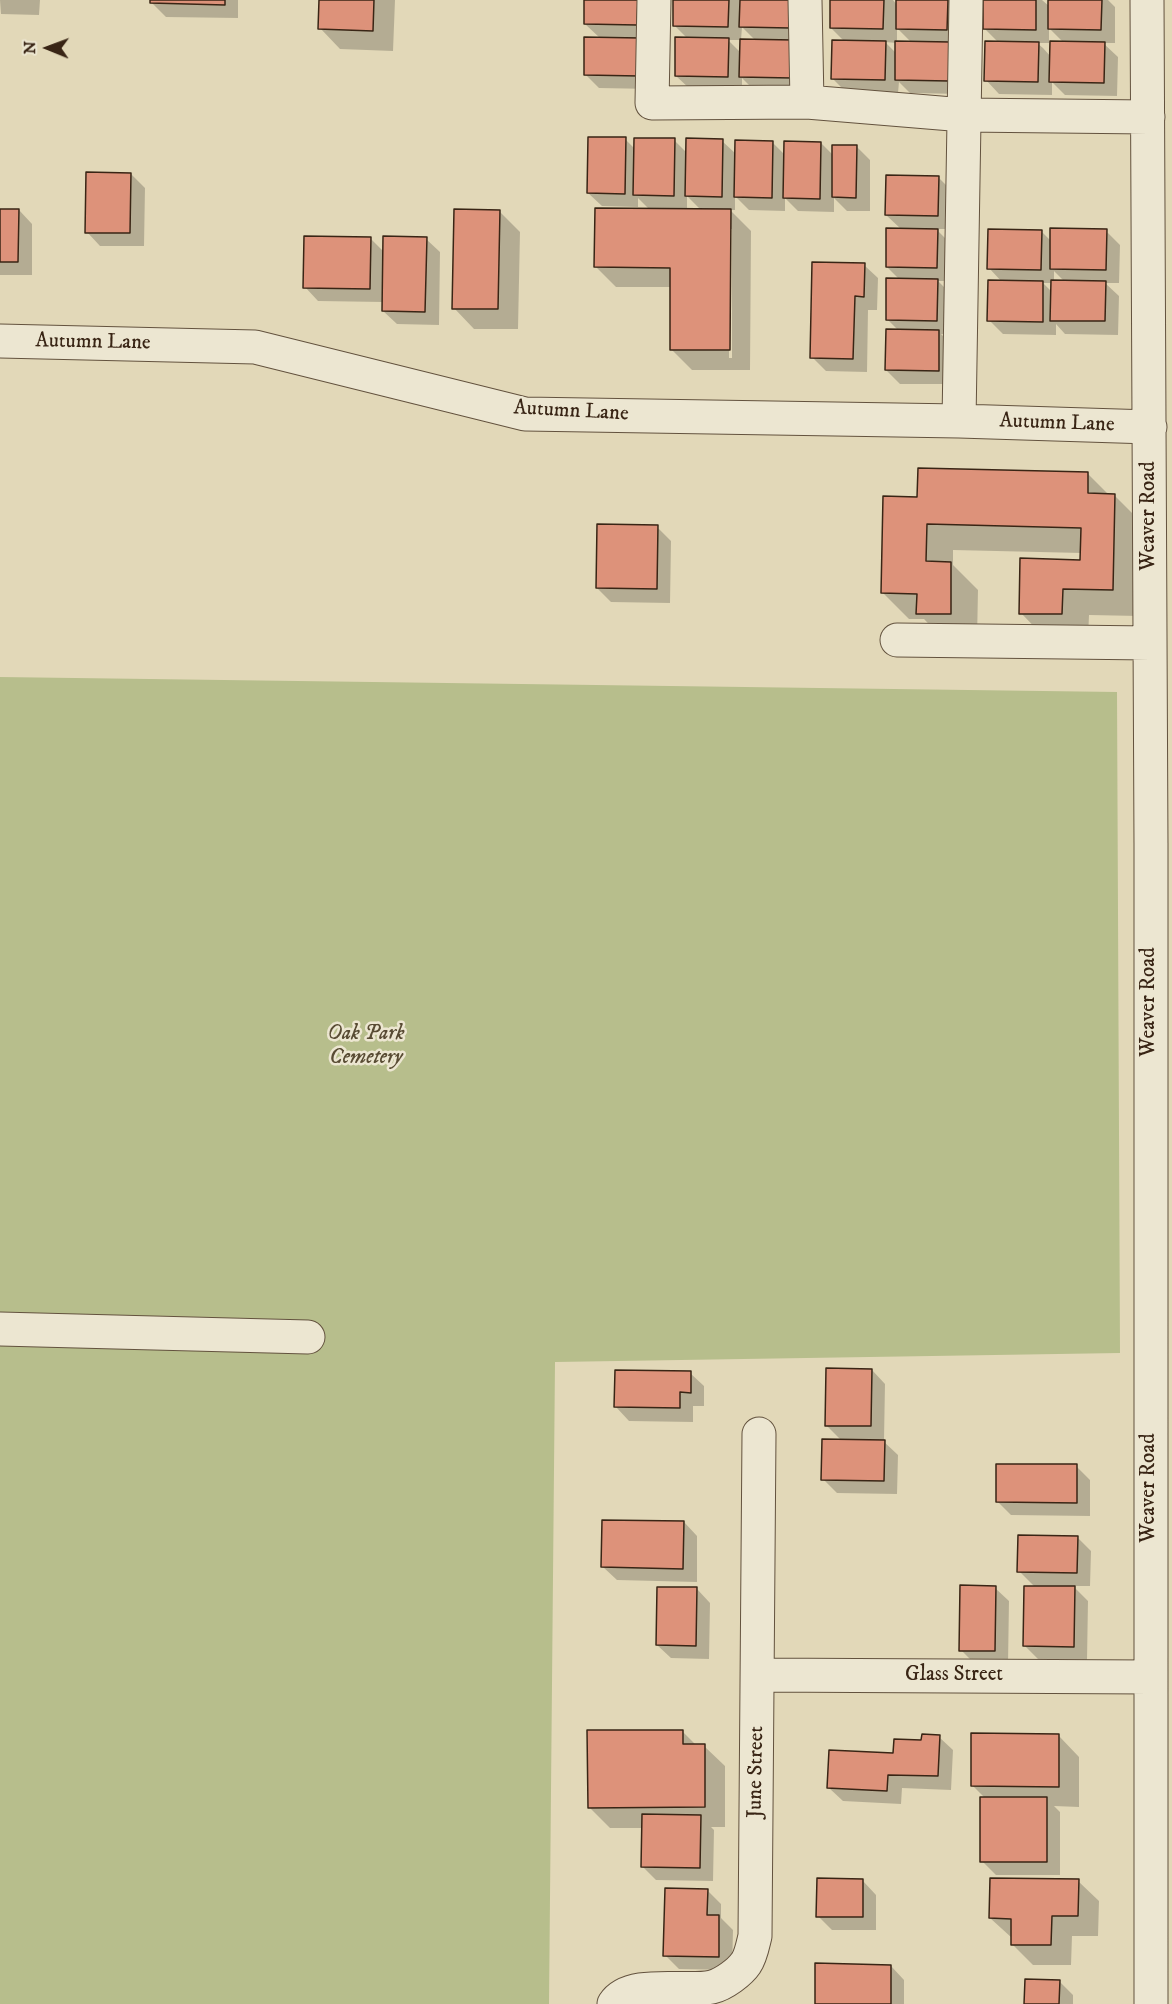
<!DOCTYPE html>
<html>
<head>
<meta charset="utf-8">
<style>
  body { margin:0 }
  #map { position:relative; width:1172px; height:2004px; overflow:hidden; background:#e2d8b8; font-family:"IM FELL DW Pica",serif }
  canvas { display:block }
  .north { position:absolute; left:18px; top:18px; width:60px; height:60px; -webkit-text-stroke:4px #ece6d1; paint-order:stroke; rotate:271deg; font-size:16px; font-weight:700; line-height:24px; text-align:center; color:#392515 }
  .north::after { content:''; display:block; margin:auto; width:21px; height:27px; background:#392515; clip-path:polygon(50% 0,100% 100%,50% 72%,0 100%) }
</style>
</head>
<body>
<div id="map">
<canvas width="1172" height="2004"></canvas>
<div class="north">N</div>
</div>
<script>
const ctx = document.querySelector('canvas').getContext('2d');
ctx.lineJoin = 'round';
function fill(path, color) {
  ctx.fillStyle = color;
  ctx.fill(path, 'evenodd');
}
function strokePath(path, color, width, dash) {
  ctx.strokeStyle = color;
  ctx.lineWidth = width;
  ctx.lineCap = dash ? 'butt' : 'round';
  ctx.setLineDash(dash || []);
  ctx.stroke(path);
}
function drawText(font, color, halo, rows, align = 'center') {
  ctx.font = font + ' "IM FELL DW Pica",serif';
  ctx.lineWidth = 5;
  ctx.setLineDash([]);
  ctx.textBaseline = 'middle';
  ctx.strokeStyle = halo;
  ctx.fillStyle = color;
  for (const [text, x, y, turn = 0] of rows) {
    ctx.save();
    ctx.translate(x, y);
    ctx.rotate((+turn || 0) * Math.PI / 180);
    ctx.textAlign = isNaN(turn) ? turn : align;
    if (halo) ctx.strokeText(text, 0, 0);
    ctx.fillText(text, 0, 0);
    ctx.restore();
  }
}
fill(new Path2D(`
  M 0,677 L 1117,692 L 1120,1353 L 555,1362 L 549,2004 L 0,2004 Z`), '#b7be8c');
fill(new Path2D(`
  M 0,0 L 40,0 L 39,15 L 1,14 Z
  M 152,0 L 238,0 L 238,18 L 166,17 L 152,3 Z
  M 321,0 L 395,0 L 393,51 L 340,49 L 320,28 Z
  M 585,0 L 650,0 L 652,89 L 599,88 L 585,74 L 600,38 L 585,24 Z
  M 675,0 L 801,0 L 805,91 L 755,91 L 742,78 L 742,90 L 690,89 L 676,76 L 688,39 L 674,25 ZM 742,27 L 756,41 L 741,53 L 728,40 L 741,40 Z
  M 832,0 L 893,0 L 897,5 L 898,0 L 955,0 L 962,94 L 910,93 L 899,82 L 898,93 L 846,92 L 832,78 L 845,42 L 831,28 ZM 897,28 L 912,43 L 897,54 L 885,42 L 897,43 Z
  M 985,0 L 1042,0 L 1050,7 L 1050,0 L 1108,0 L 1115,7 L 1115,43 L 1103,43 L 1118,57 L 1117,96 L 1065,95 L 1052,82 L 1052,95 L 999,94 L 986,80 L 999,43 L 984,28 ZM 1049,28 L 1064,43 L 1049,43 ZM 1037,43 L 1052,43 L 1051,57 L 1043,48 Z
  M 625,139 L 635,149 L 674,140 L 687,153 L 722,141 L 736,154 L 772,142 L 785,155 L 821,143 L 834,156 L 857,147 L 870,160 L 870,211 L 847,211 L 834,198 L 834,212 L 798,211 L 785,198 L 785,211 L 749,210 L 735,196 L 735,210 L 730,210 L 751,231 L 750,370 L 692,370 L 671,349 L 672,287 L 616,287 L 596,267 L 650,210 L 638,198 L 638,207 L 602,206 L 588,193 ZM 687,196 L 701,210 L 687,210 ZM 729,229 L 732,229 L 732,358 L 729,358 Z
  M 131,174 L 145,188 L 144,246 L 100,246 L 87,232 Z
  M 938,177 L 952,191 L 951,229 L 936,229 L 951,244 L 950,281 L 938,281 L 951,294 L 951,334 L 941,334 L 952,345 L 952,384 L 900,384 L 886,370 L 898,330 L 887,319 L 900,280 L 887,267 L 901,229 L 886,215 Z
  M 0,210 L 19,210 L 32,224 L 32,275 L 0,275 Z
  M 499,211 L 520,232 L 518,329 L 474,329 L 454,308 Z
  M 1041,231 L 1052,242 L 1106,231 L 1120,245 L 1119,283 L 1105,283 L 1119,296 L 1118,335 L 1065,334 L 1056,324 L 1056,335 L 1003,334 L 989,320 L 1002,282 L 989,268 ZM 1054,271 L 1065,282 L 1054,282 ZM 1043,283 L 1052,283 L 1052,292 Z
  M 371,239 L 384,252 L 426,239 L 440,252 L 439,325 L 397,324 L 383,311 L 383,302 L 318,301 L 305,287 Z
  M 864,265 L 878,278 L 877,310 L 868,310 L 867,372 L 826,371 L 812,357 Z
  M 1088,474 L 1109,495 L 1114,495 L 1141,522 L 1139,616 L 1089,615 L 1088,640 L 1047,640 L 1021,613 L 1081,561 L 1082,553 L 953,550 L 953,565 L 978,590 L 977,640 L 944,640 L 924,619 L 909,619 L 882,592 L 919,498 Z
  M 657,527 L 671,541 L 670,603 L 611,602 L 597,588 Z
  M 872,1370 L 885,1384 L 884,1440 L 882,1440 L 898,1455 L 897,1494 L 837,1493 L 823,1479 L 842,1441 L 826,1425 Z
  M 690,1373 L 704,1386 L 704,1406 L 693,1406 L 693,1422 L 629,1421 L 616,1407 Z
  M 1076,1466 L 1090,1480 L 1090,1516 L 1011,1515 L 997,1501 Z
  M 684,1522 L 697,1536 L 697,1582 L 617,1580 L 603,1567 Z
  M 1077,1537 L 1091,1551 L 1090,1586 L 1073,1586 L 1088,1601 L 1087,1660 L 1038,1659 L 1024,1645 L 1035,1587 L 1019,1571 Z
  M 995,1588 L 1009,1601 L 1008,1664 L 975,1664 L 961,1650 Z
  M 697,1589 L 710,1603 L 709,1659 L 671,1658 L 657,1645 Z
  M 682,1731 L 697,1746 L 704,1746 L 725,1766 L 725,1827 L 711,1827 L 714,1830 L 713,1881 L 656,1880 L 642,1866 L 643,1828 L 610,1828 L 589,1807 Z
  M 1059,1736 L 1079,1757 L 1079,1807 L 1054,1806 L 1060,1812 L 1060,1875 L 996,1875 L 982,1861 L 986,1799 L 972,1785 Z
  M 939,1737 L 953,1750 L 951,1790 L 902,1788 L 901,1804 L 843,1801 L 829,1788 L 894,1754 Z
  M 863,1881 L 876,1895 L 876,1930 L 832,1930 L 818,1916 Z
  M 1078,1881 L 1099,1901 L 1098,1936 L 1072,1936 L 1071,1965 L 1033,1965 L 1012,1944 L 1012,1938 L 990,1918 Z
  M 707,1890 L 721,1904 L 721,1918 L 733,1930 L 732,1970 L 679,1969 L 665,1955 Z
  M 891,1966 L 904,1980 L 904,2004 L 816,2004 Z
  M 1059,1981 L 1073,1995 L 1073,2004 L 1026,2004 Z`), '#0003');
const building = new Path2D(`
  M 150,0 L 225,0 L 225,5 L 150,3 Z
  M 319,0 L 374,0 L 373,31 L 318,29 Z
  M 584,0 L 638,0 L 637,25 L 584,24 Z
  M 673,0 L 729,0 L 728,27 L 673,26 Z
  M 740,0 L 791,0 L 790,28 L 739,27 Z
  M 830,0 L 884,0 L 883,29 L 830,28 Z
  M 896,0 L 948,0 L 947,30 L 896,29 Z
  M 983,0 L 1036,0 L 1036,30 L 983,29 Z
  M 1048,0 L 1102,0 L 1101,30 L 1048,29 Z
  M 584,37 L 640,38 L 639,76 L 584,75 Z
  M 675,37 L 729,38 L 728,77 L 675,76 Z
  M 740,39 L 793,40 L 792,78 L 739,77 Z
  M 832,40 L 886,41 L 885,80 L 831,79 Z
  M 895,41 L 950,42 L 949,81 L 895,80 Z
  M 985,41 L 1039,42 L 1038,82 L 984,81 Z
  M 1050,41 L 1105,42 L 1104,83 L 1049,82 Z
  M 588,137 L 626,137 L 625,194 L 587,193 Z
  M 634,138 L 675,138 L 674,196 L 633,195 Z
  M 686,138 L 723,139 L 722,197 L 685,196 Z
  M 735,140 L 773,141 L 772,198 L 734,197 Z
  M 784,141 L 821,142 L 820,199 L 783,198 Z
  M 832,145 L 857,145 L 856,198 L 832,197 Z
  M 86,172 L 131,173 L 130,233 L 85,233 Z
  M 886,175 L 939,176 L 938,216 L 885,215 Z
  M 595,208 L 731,209 L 730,350 L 670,350 L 670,268 L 594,267 Z
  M 0,209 L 19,209 L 18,262 L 0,262 Z
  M 454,209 L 500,210 L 498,309 L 452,309 Z
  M 886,228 L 938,229 L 937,268 L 886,267 Z
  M 1050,228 L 1107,229 L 1106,270 L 1050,269 Z
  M 988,229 L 1042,230 L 1041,270 L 987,269 Z
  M 304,236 L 371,237 L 370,289 L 303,288 Z
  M 383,236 L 427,237 L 425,312 L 382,311 Z
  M 812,262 L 865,263 L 864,297 L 855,296 L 853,359 L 810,358 Z
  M 886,278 L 938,279 L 937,321 L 886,320 Z
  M 988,280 L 1043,281 L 1043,322 L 987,321 Z
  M 1051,280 L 1106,281 L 1105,321 L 1050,321 Z
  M 886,329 L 939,330 L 939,371 L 885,370 Z
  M 918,468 L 1088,472 L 1088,493 L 1115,494 L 1113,590 L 1063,589 L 1062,614 L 1019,614 L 1020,558 L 1080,560 L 1081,528 L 927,524 L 926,561 L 951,562 L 951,614 L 916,614 L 917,594 L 881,593 L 883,496 L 917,497 Z
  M 597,524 L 658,525 L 657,589 L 596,588 Z
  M 826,1368 L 872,1369 L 871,1426 L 825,1426 Z
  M 615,1370 L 691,1371 L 691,1393 L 680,1392 L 680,1408 L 614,1407 Z
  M 822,1439 L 885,1440 L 884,1481 L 821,1480 Z
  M 996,1464 L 1077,1464 L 1077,1503 L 996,1502 Z
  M 602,1520 L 684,1521 L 683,1569 L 601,1567 Z
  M 1018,1535 L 1078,1536 L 1077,1573 L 1017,1572 Z
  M 960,1585 L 996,1586 L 995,1651 L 959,1651 Z
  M 1024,1586 L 1075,1586 L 1074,1647 L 1023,1646 Z
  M 657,1587 L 697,1587 L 696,1646 L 656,1645 Z
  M 587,1730 L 683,1730 L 683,1744 L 705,1744 L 705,1807 L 588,1808 Z
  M 971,1733 L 1059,1734 L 1059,1787 L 971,1786 Z
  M 922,1734 L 940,1735 L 938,1776 L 888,1775 L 887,1791 L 827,1788 L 829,1750 L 893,1753 L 894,1739 L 921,1740 Z
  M 980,1797 L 1047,1797 L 1047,1862 L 980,1862 Z
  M 642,1814 L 701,1815 L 700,1868 L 641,1867 Z
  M 817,1878 L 863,1879 L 863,1917 L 816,1917 Z
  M 990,1878 L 1079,1879 L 1078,1916 L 1052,1916 L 1051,1945 L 1011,1945 L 1011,1919 L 989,1918 Z
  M 665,1888 L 708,1889 L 707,1915 L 719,1915 L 719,1957 L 663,1956 Z
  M 815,1963 L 891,1965 L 891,2004 L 815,2004 Z
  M 1025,1979 L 1060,1980 L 1059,2004 L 1024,2004 Z`);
fill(building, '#dd927a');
strokePath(building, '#392515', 1.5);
const minor = new Path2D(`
  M 654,0 L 652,103 L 807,102 L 964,115 L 1148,117
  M 805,0 L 807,102
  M 1147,0 L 1151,843 L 1151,2004
  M 0,341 L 255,347 L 525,414 L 959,421 L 1150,427
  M 959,421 L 966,0
  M 897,640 L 1150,643
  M 0,1329 L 308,1337
  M 758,1675 L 1150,1677
  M 614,2004 C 630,1979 687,1993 712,1987 C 724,1984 740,1972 746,1963 C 751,1956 753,1944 755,1936 L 759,1434`);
strokePath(minor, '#63523e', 35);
strokePath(minor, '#ece6d1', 33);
drawText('21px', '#392515', '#ece6d1', [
  ["Autumn Lane",93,343,1],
  ["Autumn Lane",571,412,3],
  ["Autumn Lane",1057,424,2],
  ["Weaver Road",1150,516,-90],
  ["Weaver Road",1150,1002,-90],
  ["Weaver Road",1150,1488,-90],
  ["Glass Street",954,1676],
  ["June Street",757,1772,-89]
]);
drawText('italic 21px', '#584b33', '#ece6d1', [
  ["Oak Park",366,1035],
  ["Cemetery",366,1059]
]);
</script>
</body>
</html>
